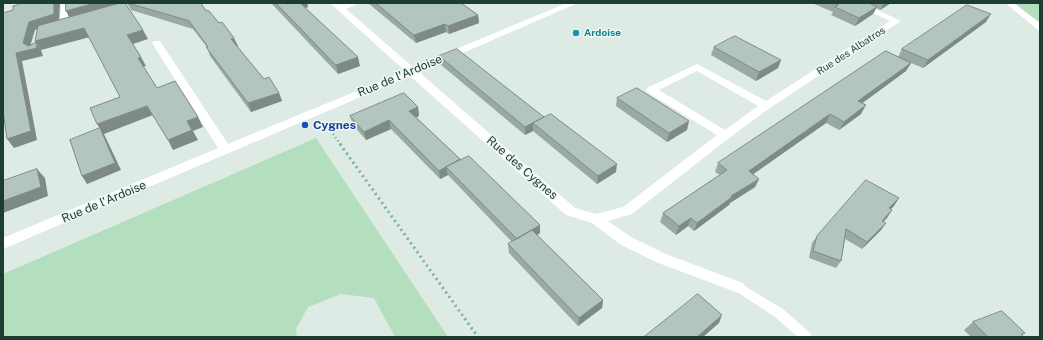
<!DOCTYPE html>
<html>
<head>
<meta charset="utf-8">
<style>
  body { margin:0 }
  #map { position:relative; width:1043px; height:340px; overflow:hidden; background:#ddebe4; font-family:"Public Sans",sans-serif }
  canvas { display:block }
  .frame { position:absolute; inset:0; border:4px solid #1d3c33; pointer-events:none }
</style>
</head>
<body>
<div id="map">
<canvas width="1043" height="340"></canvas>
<div class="frame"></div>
</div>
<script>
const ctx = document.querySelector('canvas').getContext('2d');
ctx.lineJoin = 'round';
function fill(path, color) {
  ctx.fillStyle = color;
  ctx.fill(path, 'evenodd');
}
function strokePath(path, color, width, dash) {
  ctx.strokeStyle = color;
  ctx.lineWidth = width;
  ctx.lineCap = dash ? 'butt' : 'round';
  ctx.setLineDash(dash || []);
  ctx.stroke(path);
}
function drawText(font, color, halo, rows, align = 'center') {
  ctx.font = font + ' "Public Sans",sans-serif';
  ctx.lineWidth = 3;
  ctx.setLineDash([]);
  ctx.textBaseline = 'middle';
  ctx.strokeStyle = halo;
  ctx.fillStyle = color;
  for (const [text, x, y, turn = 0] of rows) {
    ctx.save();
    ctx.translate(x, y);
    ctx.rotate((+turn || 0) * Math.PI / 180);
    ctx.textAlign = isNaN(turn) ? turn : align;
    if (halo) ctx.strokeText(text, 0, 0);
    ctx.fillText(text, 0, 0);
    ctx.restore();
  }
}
fill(new Path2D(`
  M 1009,3 L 1040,3 L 1040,27 Z
  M 316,138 L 448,337 L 395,337 L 374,298 L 341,294 L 308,307 L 296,329 L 297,337 L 3,337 L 3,274 Z`), '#b3dfbe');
strokePath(new Path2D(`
  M 326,124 L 341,145`), '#79b39f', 2, [1.5, 2.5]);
strokePath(new Path2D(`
  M 340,144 L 478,337`), '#79b39f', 3, [2, 3.5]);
fill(new Path2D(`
  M 738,282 L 783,309 L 810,333 L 812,337 L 798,337 L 775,317 L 734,290 L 733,287 L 734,284 Z`), '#fff');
fill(new Path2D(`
  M 61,3 L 69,3 L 68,24 L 64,27 L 60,24 Z
  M 330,3 L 339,3 L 341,5 L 347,3 L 359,3 L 346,9 L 413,67 L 567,3 L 578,3 L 419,72 L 575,208 L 596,214 L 623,207 L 717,135 L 647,92 L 646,90 L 647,88 L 697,64 L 766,101 L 890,21 L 852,3 L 863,3 L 901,21 L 770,108 L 729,138 L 632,214 L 608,221 L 631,237 L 666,254 L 743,283 L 745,287 L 743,291 L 738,293 L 656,262 L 621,245 L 592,223 L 566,215 L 410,76 L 3,249 L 3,238 L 218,148 L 152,43 L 154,41 L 160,41 L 228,144 L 405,71 ZM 697,71 L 758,106 L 725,130 L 659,90 Z
  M 1005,3 L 1014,3 L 1040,23 L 1040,30 L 1037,29 Z`), '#fff');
fill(new Path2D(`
  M 127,3 L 201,3 L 205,10 L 238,46 L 237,46 L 264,79 L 279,93 L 282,101 L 251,112 L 210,56 L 207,47 L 193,29 L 131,10 Z
  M 271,3 L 307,3 L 308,7 L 305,8 L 360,66 L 338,74 Z
  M 368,3 L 461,3 L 478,15 L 479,23 L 449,34 L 446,32 L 416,43 Z
  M 812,3 L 891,3 L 880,10 L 876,8 L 873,14 L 855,26 L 831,15 L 833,12 Z
  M 986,22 L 923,68 L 911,63 L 906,71 L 862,103 L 861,114 L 839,130 L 826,123 L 753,174 L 759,179 L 755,187 L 730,203 L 729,205 L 694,231 L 688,226 L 676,235 L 660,222 L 663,213 L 720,175 L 715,172 L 718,163 L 898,57 L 902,49 Z
  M 714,47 L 781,60 L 778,68 L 756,81 L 711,55 Z
  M 439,56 L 616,172 L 597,184 L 533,131 L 525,135 L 440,64 Z
  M 617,98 L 687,130 L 667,142 L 616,106 Z
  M 418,107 L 419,116 L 416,117 L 460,159 L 540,233 L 537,235 L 603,300 L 602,308 L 578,326 L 509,253 L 508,244 L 512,242 L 448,175 L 440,179 L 391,129 L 366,140 L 353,125 L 350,116 Z
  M 894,206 L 890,209 L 887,218 L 883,221 L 886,223 L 881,230 L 862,249 L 845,239 L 841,261 L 836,268 L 809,258 L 812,243 L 817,236 Z
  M 973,322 L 1025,333 L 1022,335 L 1024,337 L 971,337 L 964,330 Z`), '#99aaa3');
fill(new Path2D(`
  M 54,3 L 60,3 L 59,22 L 35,30 L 29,50 L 36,42 L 41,50 L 43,56 L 22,61 L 37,140 L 14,148 L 7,139 L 16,53 L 23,43 L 29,22 Z
  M 95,3 L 127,3 L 70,19 L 66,11 Z
  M 299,3 L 307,3 L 308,7 L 301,9 Z
  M 884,3 L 891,3 L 880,10 Z
  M 877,7 L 873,14 L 855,26 L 859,18 Z
  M 991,14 L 986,22 L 923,68 L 928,60 Z
  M 478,15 L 479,23 L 449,34 L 448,26 Z
  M 445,24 L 446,32 L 416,43 L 414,35 Z
  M 84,28 L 90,37 L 41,50 L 35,41 Z
  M 143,30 L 148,39 L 133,44 L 127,35 Z
  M 234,38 L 238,46 L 234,47 L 231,39 Z
  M 141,57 L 146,66 L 143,67 L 138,58 Z
  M 358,57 L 360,66 L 338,74 L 336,65 Z
  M 781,60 L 778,68 L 756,81 L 759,72 Z
  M 911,63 L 906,71 L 853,110 L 858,101 Z
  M 279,93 L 282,101 L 251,112 L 248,103 Z
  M 866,105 L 861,114 L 839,130 L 844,122 Z
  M 147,106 L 153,115 L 104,134 L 121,170 L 87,184 L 82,176 L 101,130 L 97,124 Z
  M 418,107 L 419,116 L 411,120 L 409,111 Z
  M 830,114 L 826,123 L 745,180 L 749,171 Z
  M 198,117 L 203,127 L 193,131 L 198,140 L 173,150 L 168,140 L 187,121 Z
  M 389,120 L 391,129 L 366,140 L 364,132 Z
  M 689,121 L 687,130 L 667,142 L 669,133 Z
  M 533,123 L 533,131 L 525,135 L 525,127 Z
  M 617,164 L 616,172 L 597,184 L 598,176 Z
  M 446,167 L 448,175 L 440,179 L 439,171 Z
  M 37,169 L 45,178 L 48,196 L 3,213 L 3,201 Z
  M 759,179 L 755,187 L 730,203 L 729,205 L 694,231 L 697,223 L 731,196 Z
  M 899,198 L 894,206 L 884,216 L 889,208 Z
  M 892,210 L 887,218 L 877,228 L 882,221 Z
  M 691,218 L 688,226 L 676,235 L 679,226 Z
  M 886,223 L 881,230 L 862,249 L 867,242 Z
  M 540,225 L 540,233 L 517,247 L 517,239 Z
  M 603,300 L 602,308 L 578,326 L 579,318 Z
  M 722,315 L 719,323 L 703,337 L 697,337 Z`), '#7d8b84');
const building = new Path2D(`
  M 18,3 L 54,3 L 54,14 L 29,22 L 23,43 L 29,46 L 36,42 L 37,48 L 16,53 L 31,131 L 7,139 L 3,111 L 3,13 L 13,10 L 13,6 L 18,5 Z
  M 66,3 L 95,3 L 66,11 Z
  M 120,3 L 125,3 L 143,30 L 127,35 L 141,57 L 138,58 L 157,88 L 175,81 L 198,117 L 187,121 L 192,130 L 168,140 L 147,106 L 97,124 L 90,108 L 120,97 L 84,28 L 35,41 L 38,26 Z
  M 128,3 L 201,3 L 205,10 L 209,11 L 219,23 L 222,22 L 234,38 L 231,39 L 264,79 L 269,77 L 279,93 L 248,103 L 206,47 L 208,47 L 189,21 Z
  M 276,3 L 300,3 L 358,57 L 336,65 Z
  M 376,3 L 461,3 L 478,15 L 448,26 L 445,24 L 414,35 Z
  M 833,3 L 869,3 L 877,7 L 859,18 L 835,7 L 838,5 Z
  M 967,5 L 991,14 L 928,60 L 902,49 Z
  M 735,36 L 781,60 L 759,72 L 714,47 Z
  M 457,49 L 544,117 L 525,127 L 439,56 Z
  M 886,51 L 911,63 L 858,101 L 866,105 L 844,122 L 830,114 L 749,171 L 759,179 L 731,196 L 732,197 L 697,223 L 691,218 L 679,226 L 663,213 L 727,170 L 718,163 Z
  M 637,88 L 689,121 L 669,133 L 617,98 Z
  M 404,93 L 418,107 L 409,111 L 460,159 L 439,171 L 389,120 L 364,132 L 350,116 Z
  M 551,114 L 617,164 L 598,176 L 533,123 Z
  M 100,128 L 115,163 L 82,176 L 70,140 Z
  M 469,156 L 540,225 L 517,239 L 446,167 Z
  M 37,169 L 41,187 L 3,201 L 3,181 Z
  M 866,180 L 899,198 L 889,208 L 892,210 L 882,221 L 886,223 L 867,242 L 846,229 L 841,261 L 813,251 L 817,236 Z
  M 532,230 L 603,300 L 579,318 L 508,244 Z
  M 698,294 L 722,315 L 697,337 L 644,337 Z
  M 1002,311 L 1025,333 L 1021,334 L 1024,337 L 988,337 L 973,322 Z`);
fill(building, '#b2c6bd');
strokePath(building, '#7d8b84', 1);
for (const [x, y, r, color] of [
  [576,33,4,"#0f9aa8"],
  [305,125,4,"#1a4fb4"]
]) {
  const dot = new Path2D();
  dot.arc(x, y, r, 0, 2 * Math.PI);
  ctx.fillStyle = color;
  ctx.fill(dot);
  strokePath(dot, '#eef7f2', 1.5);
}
drawText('bold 10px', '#0d838f', '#eef7f2', [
  ["Ardoise",584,33]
], 'left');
drawText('10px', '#1d3c33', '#eef7f2', [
  ["Rue des Albatros",851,51,-33]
]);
drawText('12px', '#1d3c33', '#eef7f2', [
  ["Rue de l'Ardoise",400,76,-23],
  ["Rue des Cygnes",522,168,41],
  ["Rue de l'Ardoise",104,202,-23]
]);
drawText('bold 12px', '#164399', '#eef7f2', [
  ["Cygnes",313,125]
], 'left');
</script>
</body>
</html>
